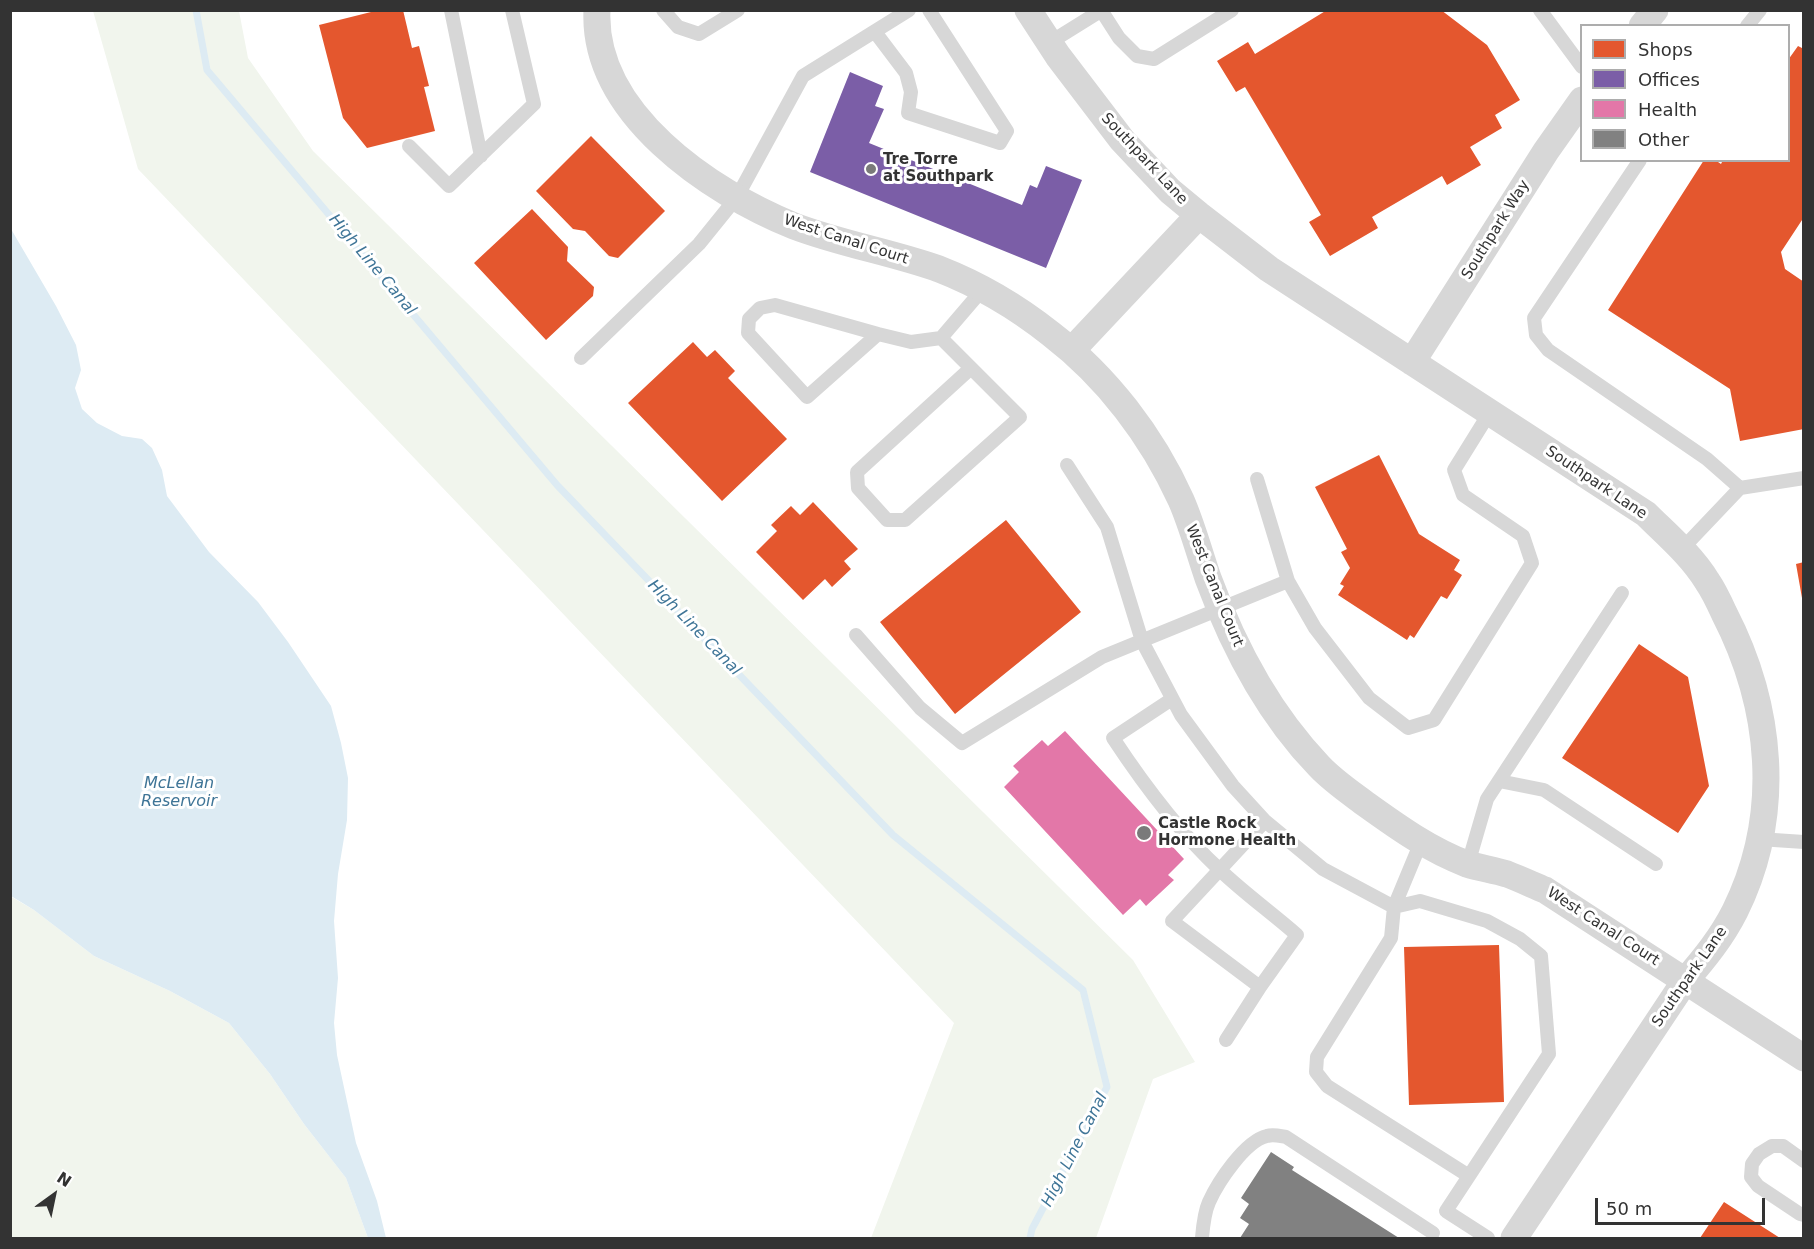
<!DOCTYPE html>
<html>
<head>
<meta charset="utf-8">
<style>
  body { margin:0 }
  #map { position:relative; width:1814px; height:1249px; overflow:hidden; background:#fff; font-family:"DejaVu Sans",sans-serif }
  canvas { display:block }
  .frame { position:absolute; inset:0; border:12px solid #333; pointer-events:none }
  .legend { position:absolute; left:1580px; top:24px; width:210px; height:138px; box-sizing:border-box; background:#fff; border:2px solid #adadad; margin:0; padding:8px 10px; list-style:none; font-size:18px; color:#333 }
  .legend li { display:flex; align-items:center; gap:12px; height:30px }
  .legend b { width:30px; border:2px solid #adadad }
  .north { position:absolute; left:24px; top:1165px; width:60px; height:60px; -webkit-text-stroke:4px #fff; paint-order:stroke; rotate:33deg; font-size:16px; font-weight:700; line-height:24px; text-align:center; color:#333 }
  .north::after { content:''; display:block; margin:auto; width:21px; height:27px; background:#333; clip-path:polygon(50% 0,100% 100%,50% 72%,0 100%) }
  .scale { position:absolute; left:1595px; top:1198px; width:170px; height:27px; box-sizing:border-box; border:3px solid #333; border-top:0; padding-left:8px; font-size:18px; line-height:21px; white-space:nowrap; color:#333; -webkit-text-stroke:4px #fff; paint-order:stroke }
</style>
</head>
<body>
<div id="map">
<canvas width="1814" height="1249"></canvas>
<div class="frame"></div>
<ul class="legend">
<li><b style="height:16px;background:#e4572e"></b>Shops</li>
<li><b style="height:16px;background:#7b5ea7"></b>Offices</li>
<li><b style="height:16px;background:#e377a8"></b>Health</li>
<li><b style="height:16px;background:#818181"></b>Other</li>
</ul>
<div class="north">N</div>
<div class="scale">50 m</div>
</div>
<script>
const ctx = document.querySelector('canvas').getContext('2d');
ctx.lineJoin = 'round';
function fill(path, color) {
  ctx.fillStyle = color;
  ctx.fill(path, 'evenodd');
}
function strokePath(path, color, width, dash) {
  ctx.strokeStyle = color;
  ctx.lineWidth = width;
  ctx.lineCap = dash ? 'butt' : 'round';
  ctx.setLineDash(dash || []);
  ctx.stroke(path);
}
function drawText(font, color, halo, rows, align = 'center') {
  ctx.font = font + ' "DejaVu Sans",sans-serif';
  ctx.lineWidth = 6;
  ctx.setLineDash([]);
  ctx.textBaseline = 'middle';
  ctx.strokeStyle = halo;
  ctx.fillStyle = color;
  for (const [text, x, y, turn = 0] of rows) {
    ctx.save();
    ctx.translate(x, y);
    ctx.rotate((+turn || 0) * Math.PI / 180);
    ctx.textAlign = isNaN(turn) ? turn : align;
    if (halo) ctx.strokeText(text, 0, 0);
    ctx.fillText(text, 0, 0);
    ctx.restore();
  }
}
fill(new Path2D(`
  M 93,11 L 239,11 L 248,58 L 313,151 L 1133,960 L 1195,1062 L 1153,1079 L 1096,1238 L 871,1238 L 954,1023 L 138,169 Z
  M 10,896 L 34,910 L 94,956 L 170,991 L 229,1023 L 270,1074 L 304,1124 L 346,1178 L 368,1238 L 11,1238 Z`), '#f1f5ed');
fill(new Path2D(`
  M 11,229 L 56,306 L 76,345 L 81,370 L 75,388 L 82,409 L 97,423 L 122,436 L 142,439 L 152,448 L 162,470 L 167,496 L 209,552 L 258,602 L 288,642 L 331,706 L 341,743 L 348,778 L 347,820 L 338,874 L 334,921 L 338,978 L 334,1023 L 337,1055 L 356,1143 L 377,1201 L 386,1238 L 368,1238 L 346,1178 L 304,1124 L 270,1074 L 229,1023 L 170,991 L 94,956 L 34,910 L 11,896 Z`), '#ddebf3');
fill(new Path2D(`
  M 379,10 L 403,10 L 412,48 L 419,46 L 429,86 L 424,87 L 435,131 L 367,148 L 343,118 L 319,25 Z
  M 1327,10 L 1441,10 L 1487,45 L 1520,100 L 1495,115 L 1502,128 L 1470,147 L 1481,165 L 1447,185 L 1442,176 L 1372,217 L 1378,228 L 1330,256 L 1309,222 L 1321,215 L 1245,87 L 1236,92 L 1217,61 L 1248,42 L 1255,54 Z
  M 1798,46 L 1804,49 L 1804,217 L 1781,252 L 1785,269 L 1804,282 L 1804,429 L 1740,441 L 1730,389 L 1608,310 L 1704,160 L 1715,160 L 1721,164 L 1723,160 L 1788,160 L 1788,60 Z
  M 591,136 L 665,211 L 618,258 L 609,256 L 585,231 L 573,229 L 536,191 Z
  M 532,209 L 568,247 L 567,261 L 594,287 L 593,296 L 546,340 L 474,263 Z
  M 693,342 L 707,357 L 715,350 L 735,371 L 728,378 L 787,439 L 722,501 L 628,403 Z
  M 1379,455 L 1419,534 L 1460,560 L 1454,570 L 1462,575 L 1447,599 L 1441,596 L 1414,638 L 1410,635 L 1407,640 L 1338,595 L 1344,586 L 1340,584 L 1350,568 L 1341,552 L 1347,549 L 1315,487 Z
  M 813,502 L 858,549 L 844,561 L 851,569 L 832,587 L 825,579 L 803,600 L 756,552 L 777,531 L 771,525 L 791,506 L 800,515 Z
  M 1006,520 L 1081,612 L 955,714 L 880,622 Z
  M 1804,562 L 1804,597 L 1802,598 L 1796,564 Z
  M 1639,644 L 1688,677 L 1709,786 L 1678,833 L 1562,758 Z
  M 1499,945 L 1504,1102 L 1409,1105 L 1404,947 Z
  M 1724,1202 L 1780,1238 L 1700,1238 Z`), '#e4572e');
fill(new Path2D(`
  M 850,72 L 883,86 L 875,106 L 884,109 L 869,143 L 1022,205 L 1030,185 L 1037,188 L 1046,166 L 1082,180 L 1046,268 L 810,172 Z`), '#7b5ea7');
fill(new Path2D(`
  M 1065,731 L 1184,859 L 1168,875 L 1174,880 L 1146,906 L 1140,899 L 1123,915 L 1004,787 L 1019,772 L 1013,766 L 1042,740 L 1048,746 Z`), '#e377a8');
strokePath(new Path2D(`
  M 196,10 L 207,70 L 557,485 L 893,835 L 1083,990 L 1107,1087 L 1032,1229 L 1030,1238`), '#ddebf3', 7);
fill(new Path2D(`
  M 1271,1152 L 1294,1167 L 1292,1170 L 1399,1238 L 1240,1238 L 1249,1224 L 1240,1218 L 1249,1204 L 1241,1198 Z`), '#818181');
strokePath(new Path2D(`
  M 451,10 L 481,156
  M 663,10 L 678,27 L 699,34 L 738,10
  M 1101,10 L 1119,38 L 1137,56 L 1154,59 L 1232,10
  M 1540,10 L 1582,67
  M 1747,26 L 1760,10
  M 875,32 L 906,73 L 911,92 L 908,113 L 1000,143 L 1007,131 L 929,10
  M 1049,43 L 1102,10
  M 409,146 L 449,186 L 534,104 L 512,10
  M 1640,160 L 1534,318 L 1536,335 L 1548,350 L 1707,459 L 1740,488 L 1804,478
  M 878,334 L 807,397 L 748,333 L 749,319 L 760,308 L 775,305 L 878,334 L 911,342 L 941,338 L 983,289
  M 941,338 L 1020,417 L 905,520 L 887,520 L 858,488 L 857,472 L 971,368
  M 581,358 L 699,244 L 737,197 L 803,76 L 909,10
  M 1067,465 L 1107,527 L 1142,641 L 1181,715 L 1233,786 L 1265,821 L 1323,869 L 1394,907 L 1421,842
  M 1257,479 L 1288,581 L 1315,628 L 1369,698 L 1408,728 L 1434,720 L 1532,563 L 1523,536 L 1463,495 L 1454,470 L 1490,412
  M 1682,549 L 1740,488
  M 856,635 L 920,708 L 962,743 L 1102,657 L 1288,581
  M 1172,699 L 1113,738 C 1144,785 1179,832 1220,870 C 1244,893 1272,913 1297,935 L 1260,987 L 1172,921 L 1265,821
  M 1499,781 L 1544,790 L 1656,864
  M 1759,839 L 1804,842
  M 1468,864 L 1487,799 L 1622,593
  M 1420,901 L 1487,921 L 1520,939 L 1541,956 L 1549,1054 L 1469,1176 L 1327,1086 L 1316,1072 L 1317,1057 L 1391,938 L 1394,907 Z
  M 1226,1040 L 1260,987
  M 1804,1161 L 1783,1146 L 1772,1146 L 1759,1154 L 1752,1164 L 1751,1177 L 1758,1186 L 1800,1214 L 1804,1215
  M 1469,1176 L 1446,1211 L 1488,1238
  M 1202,1238 C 1203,1226 1204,1213 1209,1202 C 1218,1182 1245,1141 1267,1136 C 1273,1134 1280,1136 1286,1137 L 1433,1233`), '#d7d7d7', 14);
strokePath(new Path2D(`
  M 597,10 C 592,113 710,192 794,226 C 841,244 891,252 939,269 C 980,285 1017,307 1051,334 C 1107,377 1152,436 1181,500 C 1192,525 1199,552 1208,578 C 1233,646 1268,713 1319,766 C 1333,781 1351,793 1367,805 C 1399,828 1430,850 1467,864 C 1480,868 1494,870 1507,874 C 1520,879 1533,885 1545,890 L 1804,1058
  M 1028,10 L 1058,56 L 1122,140 L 1170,191 L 1199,215 L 1269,269 L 1646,514 C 1667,535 1691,555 1707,581 C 1714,591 1719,602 1724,613 C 1772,706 1783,814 1735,911 C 1722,937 1704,959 1685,981 L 1514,1238
  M 1642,26 L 1655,10
  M 1072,350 L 1199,215
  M 1412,362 L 1546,151 L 1582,100`), '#d7d7d7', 27);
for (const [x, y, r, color] of [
  [871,169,6,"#7a7a7a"],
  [1144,833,8,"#7a7a7a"]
]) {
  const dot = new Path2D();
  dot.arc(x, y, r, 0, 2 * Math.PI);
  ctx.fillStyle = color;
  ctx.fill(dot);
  strokePath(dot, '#fff', 2);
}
drawText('15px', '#333', '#fff', [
  ["Southpark Lane",1144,159,47],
  ["Southpark Way",1496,230,-58],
  ["West Canal Court",846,240,18],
  ["Southpark Lane",1596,483,34],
  ["West Canal Court",1214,586,68],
  ["West Canal Court",1603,927,33],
  ["Southpark Lane",1690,977,-55]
]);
drawText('bold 15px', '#333', '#fff', [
  ["Tre Torre",883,160],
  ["at Southpark",883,177],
  ["Castle Rock",1158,824],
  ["Hormone Health",1158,841]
], 'left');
drawText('italic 16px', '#3f7597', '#fff', [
  ["High Line Canal",372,265,50],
  ["High Line Canal",694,628,46],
  ["McLellan",179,784],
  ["Reservoir",179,802],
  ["High Line Canal",1075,1150,-63]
]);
</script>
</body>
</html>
